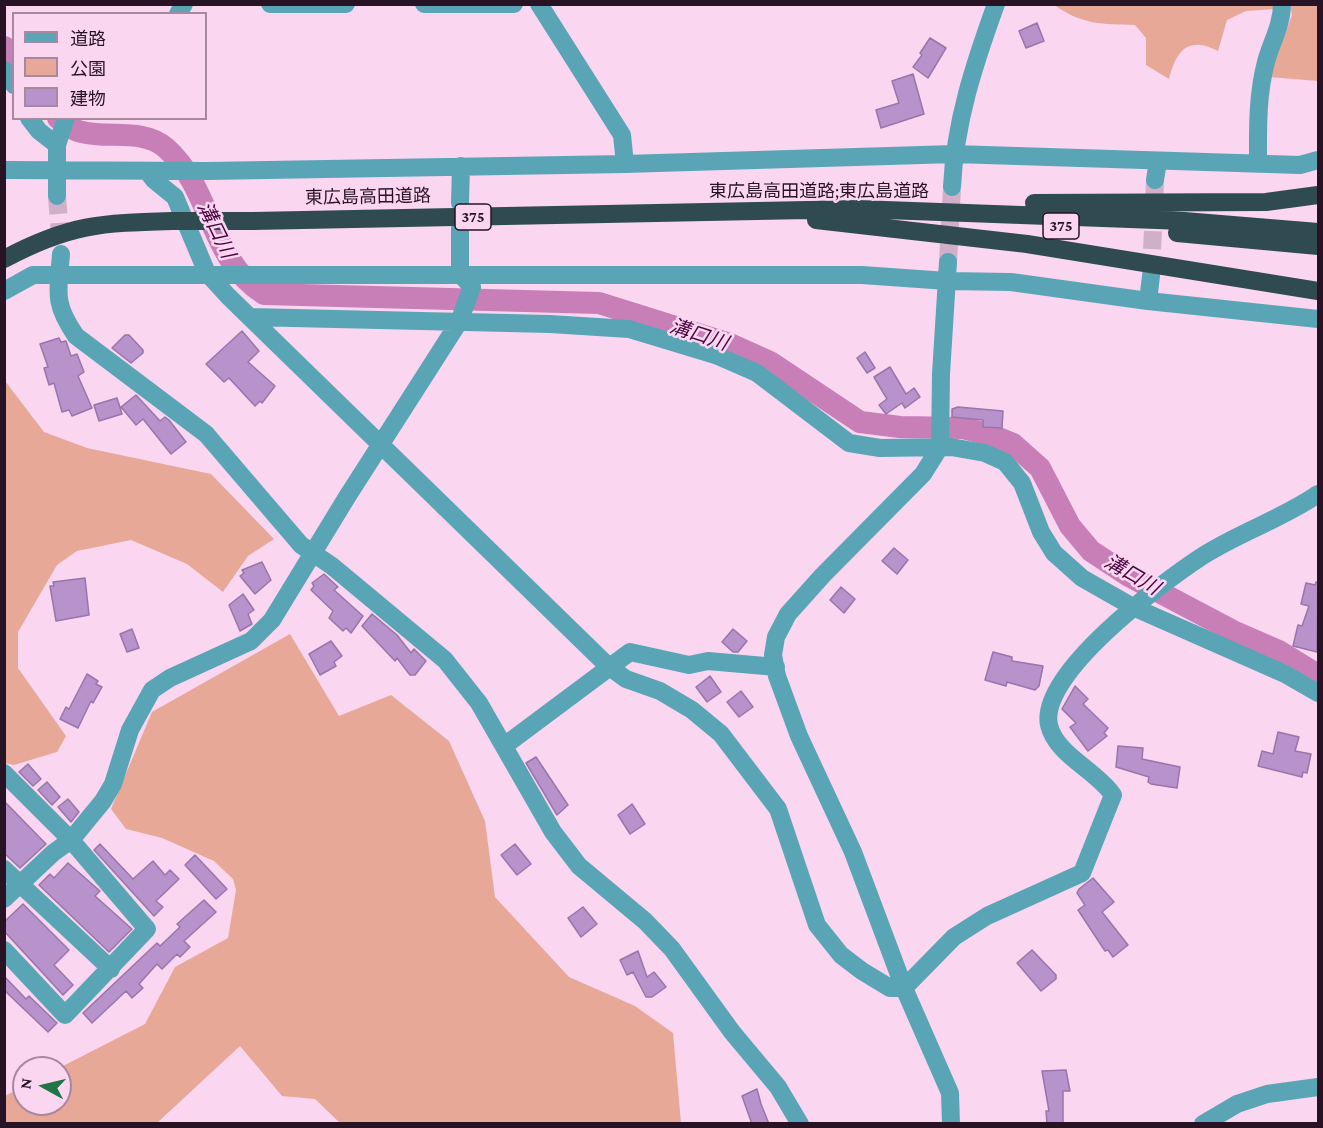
<!DOCTYPE html>
<html>
<head>
<meta charset="utf-8">
<style>
  body { margin:0 }
  #map { position:relative; width:1323px; height:1128px; overflow:hidden; background:#fad6f1; font-family:"Crimson Pro","Noto Sans JP",serif }
  canvas { display:block }
  .frame { position:absolute; inset:0; border:6px solid #281324; pointer-events:none }
  .legend { position:absolute; left:12px; top:12px; width:195px; height:108px; box-sizing:border-box; background:#fad6f1; border:2px solid #a6889f; margin:0; padding:8px 10px; list-style:none; font-size:18px; color:#281324 }
  .legend li { display:flex; align-items:center; gap:12px; height:30px }
  .legend b { width:30px; border:2px solid #a6889f }
  .north { position:absolute; left:12px; top:1056px; width:60px; height:60px; box-sizing:border-box; background:#fad6f1; border:2px solid #a6889f; border-radius:50%; rotate:278deg; font-size:16px; font-weight:700; line-height:24px; text-align:center; color:#281324 }
  .north::after { content:''; display:block; margin:auto; width:21px; height:27px; background:#207445; clip-path:polygon(50% 0,100% 100%,50% 72%,0 100%) }
</style>
</head>
<body>
<div id="map">
<canvas width="1323" height="1128"></canvas>
<div class="frame"></div>
<ul class="legend">
<li><b style="height:8px;background:#59a5b6"></b>道路</li>
<li><b style="height:16px;background:#e8a898"></b>公園</li>
<li><b style="height:16px;background:#b892ca"></b>建物</li>
</ul>
<div class="north">N</div>
</div>
<script>
const ctx = document.querySelector('canvas').getContext('2d');
ctx.lineJoin = 'round';
function fill(path, color) {
  ctx.fillStyle = color;
  ctx.fill(path, 'evenodd');
}
function strokePath(path, color, width, dash) {
  ctx.strokeStyle = color;
  ctx.lineWidth = width;
  ctx.lineCap = dash ? 'butt' : 'round';
  ctx.setLineDash(dash || []);
  ctx.stroke(path);
}
function drawText(font, color, halo, rows, align = 'center') {
  ctx.font = font + ' "Crimson Pro","Noto Sans JP",serif';
  ctx.lineWidth = 5;
  ctx.setLineDash([]);
  ctx.textBaseline = 'middle';
  ctx.strokeStyle = halo;
  ctx.fillStyle = color;
  for (const [text, x, y, turn = 0] of rows) {
    ctx.save();
    ctx.translate(x, y);
    ctx.rotate((+turn || 0) * Math.PI / 180);
    ctx.textAlign = isNaN(turn) ? turn : align;
    if (halo) ctx.strokeText(text, 0, 0);
    ctx.fillText(text, 0, 0);
    ctx.restore();
  }
}
fill(new Path2D(`
  M 1274,4 L 1276,9 L 1246,11 L 1227,20 L 1218,51 C 1188,35 1176,51 1169,79 L 1146,65 L 1146,38 L 1135,25 C 1101,24 1083,25 1054,5 Z
  M 1290,5 L 1318,5 L 1318,81 L 1269,77 L 1292,15 Z
  M 5,381 L 44,432 L 87,448 L 211,474 L 274,539 L 248,556 L 223,592 L 187,564 L 131,540 L 77,551 L 57,565 L 18,632 L 18,668 L 66,736 L 57,752 L 14,765 L 4,763 Z
  M 290,634 L 339,716 L 391,695 L 449,741 L 485,821 L 495,897 L 569,977 L 635,1006 L 673,1033 L 681,1123 L 340,1123 L 315,1099 L 282,1096 L 240,1046 L 157,1123 L 5,1124 L 5,1096 L 24,1086 L 24,1104 L 60,1104 L 59,1068 L 145,1024 L 175,967 L 228,938 L 236,890 L 233,879 L 214,861 L 162,838 L 126,829 L 111,809 L 152,712 Z`), '#e8a898');
strokePath(new Path2D(`
  M 4,47 L 14,60
  M 58,118 C 65,123 74,131 82,132 C 109,139 143,128 166,148 C 213,190 208,258 264,294 L 599,303 L 730,344 L 770,362 L 860,422 L 900,427 L 963,428 L 991,435 L 1013,444 L 1040,468 L 1070,526 L 1091,551 L 1129,576 L 1233,631 L 1279,651 L 1318,675`), '#c87fb8', 22);
const building = new Path2D(`
  M 1037,23 L 1044,41 L 1026,48 L 1019,31 Z
  M 930,38 L 946,48 L 928,78 L 913,67 L 922,55 L 920,53 Z
  M 913,74 L 924,114 L 881,128 L 876,110 L 899,103 L 892,81 Z
  M 242,331 L 259,351 L 248,362 L 275,386 L 262,403 L 260,401 L 255,406 L 229,378 L 224,382 L 206,364 Z
  M 125,335 L 129,335 L 143,350 L 143,353 L 131,363 L 112,348 Z
  M 59,338 L 61,342 L 66,341 L 71,356 L 77,354 L 84,372 L 78,376 L 92,408 L 72,416 L 69,410 L 62,412 L 54,383 L 49,385 L 44,368 L 48,367 L 40,344 Z
  M 865,352 L 875,368 L 867,373 L 857,358 Z
  M 890,367 L 906,394 L 914,388 L 920,397 L 905,408 L 902,403 L 886,414 L 879,405 L 887,399 L 874,377 Z
  M 136,395 L 160,421 L 165,417 L 169,420 L 186,442 L 171,454 L 143,419 L 136,425 L 121,407 Z
  M 117,398 L 122,414 L 99,421 L 94,405 Z
  M 958,407 L 1003,411 L 1002,428 L 983,427 L 983,420 L 952,417 L 952,409 Z
  M 894,548 L 908,560 L 897,574 L 882,561 Z
  M 262,562 L 271,580 L 255,594 L 240,576 L 244,573 L 242,570 Z
  M 324,574 L 338,587 L 334,590 L 363,616 L 351,633 L 346,628 L 343,631 L 329,618 L 333,611 L 311,590 L 314,586 L 312,583 Z
  M 85,578 L 89,615 L 56,621 L 50,586 L 54,586 L 53,582 Z
  M 1316,582 L 1318,582 L 1317,652 L 1293,646 L 1298,625 L 1302,626 L 1309,606 L 1301,604 L 1306,583 L 1315,585 Z
  M 841,587 L 855,599 L 844,613 L 830,600 Z
  M 243,594 L 254,610 L 248,614 L 252,624 L 240,631 L 229,605 Z
  M 372,614 L 397,635 L 411,653 L 414,649 L 426,661 L 415,675 L 410,675 L 397,658 L 395,661 L 362,626 Z
  M 132,629 L 139,648 L 127,652 L 120,634 Z
  M 733,629 L 747,641 L 738,652 L 733,652 L 722,642 Z
  M 331,641 L 342,656 L 334,662 L 336,666 L 320,675 L 309,654 Z
  M 993,652 L 1012,657 L 1012,661 L 1043,666 L 1039,686 L 1035,690 L 1007,682 L 1006,686 L 985,680 Z
  M 87,674 L 98,681 L 96,684 L 102,687 L 93,703 L 91,701 L 78,728 L 60,719 L 66,707 L 69,709 Z
  M 710,676 L 721,692 L 707,702 L 696,687 Z
  M 1075,686 L 1088,699 L 1083,704 L 1108,728 L 1104,733 L 1107,736 L 1088,751 L 1070,727 L 1076,723 L 1062,709 Z
  M 741,691 L 753,707 L 739,717 L 727,702 Z
  M 1278,732 L 1299,737 L 1295,751 L 1311,754 L 1307,773 L 1303,772 L 1302,777 L 1258,766 L 1262,751 L 1273,754 Z
  M 1118,746 L 1143,748 L 1142,759 L 1180,767 L 1177,788 L 1151,784 L 1148,782 L 1149,777 L 1116,767 Z
  M 536,757 L 568,805 L 557,815 L 526,763 Z
  M 28,764 L 41,779 L 33,786 L 19,772 Z
  M 47,782 L 60,797 L 52,805 L 38,790 Z
  M 68,799 L 79,812 L 71,822 L 58,807 Z
  M 4,801 L 46,844 L 20,868 L 4,853 Z
  M 632,804 L 645,824 L 630,834 L 618,815 Z
  M 100,844 L 133,879 L 153,861 L 165,875 L 170,870 L 179,879 L 156,901 L 163,907 L 154,916 L 94,850 Z
  M 515,844 L 531,864 L 517,875 L 501,855 Z
  M 195,855 L 227,889 L 216,899 L 185,865 Z
  M 68,863 L 100,891 L 95,896 L 132,929 L 109,952 L 39,885 L 50,874 L 54,878 Z
  M 1093,878 L 1114,902 L 1102,912 L 1128,945 L 1113,957 L 1108,950 L 1105,951 L 1078,910 L 1085,905 L 1077,893 L 1079,889 Z
  M 204,900 L 216,912 L 184,941 L 190,947 L 180,957 L 177,954 L 162,969 L 157,964 L 139,984 L 143,988 L 132,998 L 126,991 L 92,1023 L 83,1013 L 157,943 L 160,946 L 180,927 L 177,924 Z
  M 23,904 L 69,950 L 54,965 L 73,985 L 63,995 L 4,931 L 4,922 Z
  M 583,907 L 597,924 L 581,937 L 568,918 Z
  M 1032,950 L 1056,975 L 1056,979 L 1041,991 L 1017,963 Z
  M 638,951 L 647,977 L 654,972 L 666,987 L 652,997 L 646,997 L 633,972 L 627,975 L 620,960 Z
  M 4,976 L 26,999 L 29,996 L 57,1023 L 48,1032 L 4,990 Z
  M 1066,1070 L 1070,1091 L 1063,1091 L 1063,1124 L 1047,1124 L 1046,1111 L 1049,1111 L 1042,1071 Z
  M 757,1089 L 761,1104 L 769,1124 L 752,1124 L 742,1096 Z`);
fill(building, '#b892ca');
strokePath(building, '#9975ab', 1.5);
strokePath(new Path2D(`
  M 57,196 L 61,248
  M 948,262 L 952,187
  M 1151,276 L 1155,180`), '#d0afc8', 18, [18, 9]);
strokePath(new Path2D(`
  M 270,4 L 346,4
  M 424,4 L 514,4
  M 539,4 L 622,135 L 625,164
  M 178,14 L 184,4
  M 4,70 L 14,85
  M 29,118 L 39,131 L 57,145
  M 1258,164 C 1258,129 1257,96 1266,62 C 1271,43 1282,25 1282,4
  M 4,170 L 207,171 L 625,164 L 954,154 L 1300,165 L 1318,160
  M 147,171 L 154,180 L 175,197 L 207,273 L 228,296 L 608,666 L 626,679 L 660,691 L 692,710 L 721,734 L 778,809 L 817,925 L 841,955 L 862,971 L 890,988 L 904,988 L 954,937 L 987,916 L 1082,873 L 1113,795 C 1096,770 1056,755 1049,725 C 1038,674 1163,582 1201,557 C 1238,533 1282,519 1318,494
  M 1155,180 L 1158,161
  M 952,187 C 955,122 974,65 996,4
  M 57,196 L 57,145 L 66,118
  M 460,203 L 461,166
  M 61,254 C 58,292 53,303 76,336 L 206,434 L 301,545 L 332,566 L 445,660 L 479,703 L 553,832 L 579,866 L 645,921 L 672,949 L 732,1032 L 778,1087 L 800,1124
  M 948,262 L 941,374 L 940,447 L 923,474 L 823,575 L 788,614 L 776,637 L 773,655 L 777,676 L 799,736 L 853,852 L 904,988 L 950,1093 L 951,1124
  M 4,291 L 33,275 L 862,275 L 947,281 L 1011,282 L 1148,301 L 1318,319
  M 1148,301 L 1151,276
  M 250,317 L 550,324 L 629,329 L 718,356 L 757,373 L 849,443 L 880,448 L 951,447 L 985,453 L 1005,462 L 1022,483 L 1041,532 L 1054,553 L 1082,578 L 1133,607 L 1285,674 L 1318,693
  M 504,746 L 630,652 L 689,665 L 708,661 L 776,667
  M 4,773 L 71,840 L 147,929 L 65,1015 L 4,950
  M 4,869 L 111,969
  M 4,899 L 53,853 L 71,840 L 103,801 L 113,784 L 130,730 L 152,690 L 170,678 L 251,641 L 272,620 L 347,497 L 459,322 L 472,287 L 460,274 L 460,229
  M 1203,1124 L 1237,1104 L 1267,1094 L 1318,1087`), '#59a5b6', 18);
strokePath(new Path2D(`
  M 1034,203 L 1266,202 L 1318,195
  M 816,220 L 1027,244 L 1318,291
  M 253,221 L 858,209 L 1184,221 L 1318,232
  M 1177,233 L 1318,246
  M 4,259 C 70,224 100,223 173,221`), '#2f4b51', 18);
strokePath(new Path2D(`
  M 173,221 L 253,221`), '#2f4b51', 18);
for (const [x, y, w] of [
  [473,217,36],
  [1061,226,36]
]) {
  const box = new Path2D();
  box.roundRect(x - w / 2, y - 13, w, 26, 4.5);
  ctx.fillStyle = '#fad6f1';
  ctx.fill(box);
  strokePath(box, '#281324', 1.5);
}
drawText('bold 16px', '#281324', null, [
  ["375",473,217],
  ["375",1061,226]
]);
drawText('18px', '#281324', '#fad6f1', [
  ["東広島高田道路;東広島道路",819,191],
  ["東広島高田道路",368,197,-1]
]);
drawText('italic 20px', '#490640', '#fad6f1', [
  ["溝口川",216,230,64],
  ["溝口川",699,335,18],
  ["溝口川",1132,575,30]
]);
</script>
</body>
</html>
